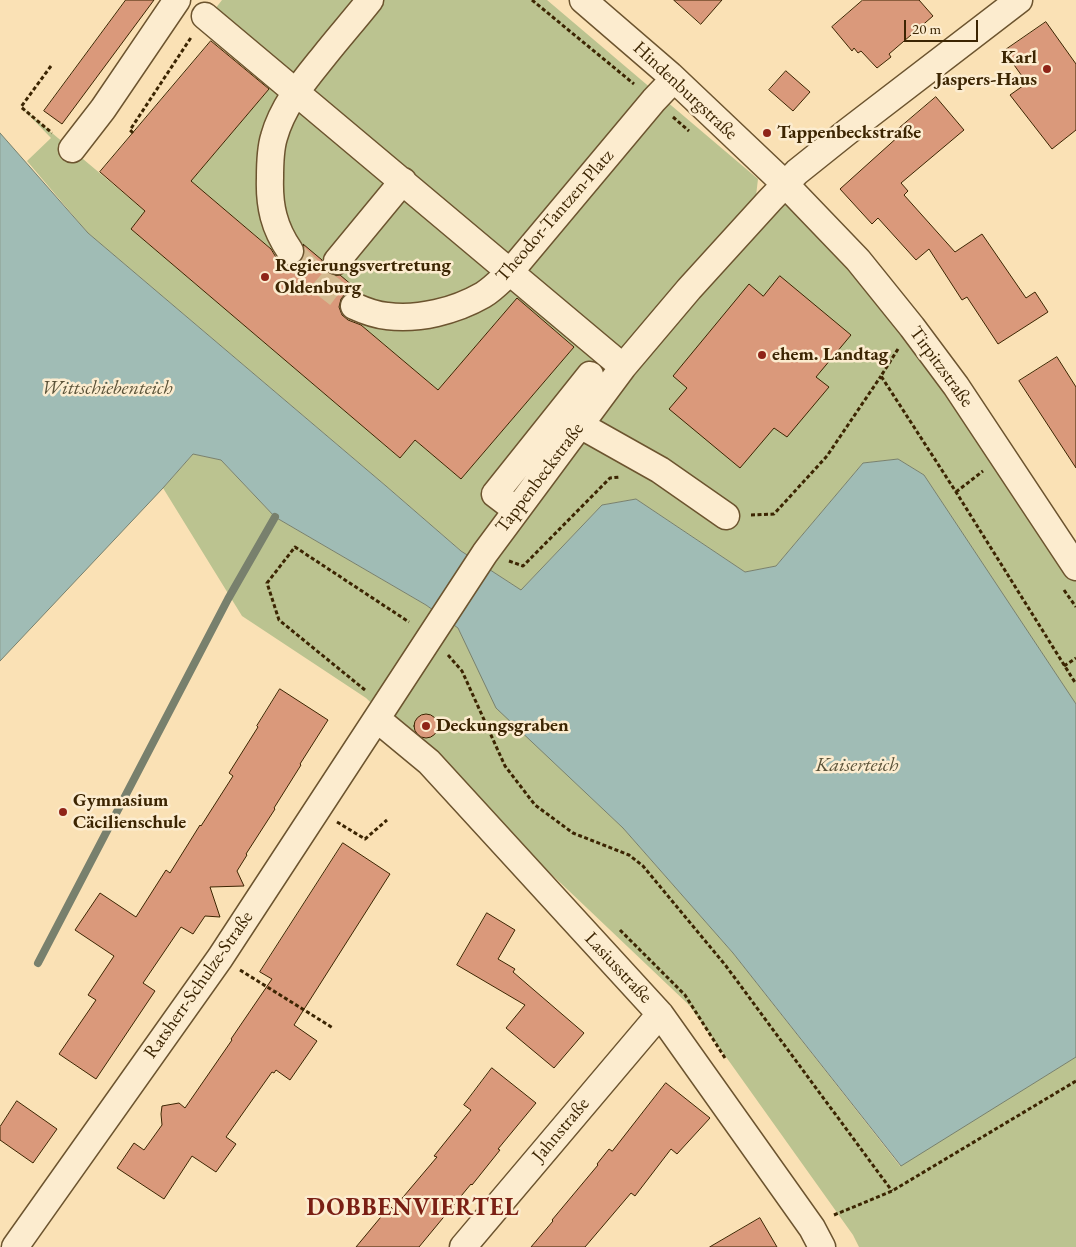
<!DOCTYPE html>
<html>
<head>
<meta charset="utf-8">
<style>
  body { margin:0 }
  #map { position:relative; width:1076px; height:1247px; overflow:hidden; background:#fae1b5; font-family:"EB Garamond",serif }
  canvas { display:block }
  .scale { position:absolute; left:904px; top:20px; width:74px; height:22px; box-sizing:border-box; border:2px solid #3c2502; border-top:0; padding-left:6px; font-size:15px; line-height:18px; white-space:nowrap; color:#3c2502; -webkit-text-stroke:4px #fceccf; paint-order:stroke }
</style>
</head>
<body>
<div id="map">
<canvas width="1076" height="1247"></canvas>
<div class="scale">20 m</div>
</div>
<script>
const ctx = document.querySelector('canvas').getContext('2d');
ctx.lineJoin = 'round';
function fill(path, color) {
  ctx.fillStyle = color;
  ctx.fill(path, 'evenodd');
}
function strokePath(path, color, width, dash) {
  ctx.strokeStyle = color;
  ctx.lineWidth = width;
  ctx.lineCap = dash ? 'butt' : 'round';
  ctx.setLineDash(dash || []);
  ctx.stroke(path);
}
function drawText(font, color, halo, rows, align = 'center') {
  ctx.font = font + ' "EB Garamond",serif';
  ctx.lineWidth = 5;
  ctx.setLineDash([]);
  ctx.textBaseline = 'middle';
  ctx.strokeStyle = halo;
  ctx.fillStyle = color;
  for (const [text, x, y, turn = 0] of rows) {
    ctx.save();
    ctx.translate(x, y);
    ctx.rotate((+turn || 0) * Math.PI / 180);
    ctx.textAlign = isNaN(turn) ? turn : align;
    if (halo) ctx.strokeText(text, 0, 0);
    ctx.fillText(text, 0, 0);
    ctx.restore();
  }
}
fill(new Path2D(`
  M 222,0 L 547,0 L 758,179 L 756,196 L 605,367 L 785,184 L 858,260 L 1076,567 L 1076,704 L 924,475 L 898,459 L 863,463 L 776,566 L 745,572 L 636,499 L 602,505 L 521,590 L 461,551 L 386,486 L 88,233 L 27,161 L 51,138 L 21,107 L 145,211 L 131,229 L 400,458 L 415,440 L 461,479 L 574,347 L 517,298 L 438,390 L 191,181 L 270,88 L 213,40 L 215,9 Z
  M 193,454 L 221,460 L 275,517 L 426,605 L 458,628 L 497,708 L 623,828 L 733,953 L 900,1166 L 1076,1057 L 1076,1247 L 859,1247 L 853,1235 L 689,1005 L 366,698 L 242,616 L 163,488 Z`), '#bbc390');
const water = new Path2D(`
  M 0,133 L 88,233 L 386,486 L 461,551 L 521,590 L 602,505 L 636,499 L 745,572 L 776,566 L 863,463 L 898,459 L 924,475 L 1076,704 L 1076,1057 L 901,1166 L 733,953 L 623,828 L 496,708 L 458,628 L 426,605 L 275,517 L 221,460 L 193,454 L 163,488 L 0,661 Z`);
fill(water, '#a0bcb5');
strokePath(water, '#78806d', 1);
strokePath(new Path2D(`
  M 38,963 L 228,599 L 275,517`), '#78806d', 8);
const building = new Path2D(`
  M 126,0 L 154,0 L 62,124 L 44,111 Z
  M 674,0 L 722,0 L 701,24 Z
  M 863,0 L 919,0 L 933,16 L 889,54 L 891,57 L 877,68 L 861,51 L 858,53 L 854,48 L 852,51 L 832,27 Z
  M 1046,22 L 1076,64 L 1076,130 L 1052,149 L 1010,95 L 1027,83 L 1004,51 Z
  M 211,41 L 269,89 L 191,181 L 271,249 L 277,259 L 283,264 L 291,266 L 298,263 L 303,257 L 305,251 L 303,244 L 322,260 L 323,267 L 327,272 L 334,276 L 340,275 L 360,292 L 352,291 L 345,294 L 341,299 L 339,307 L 342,315 L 348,320 L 361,325 L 438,390 L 517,298 L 574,347 L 461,479 L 415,440 L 400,458 L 131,229 L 145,211 L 100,172 Z
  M 786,71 L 810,92 L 793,111 L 769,90 Z
  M 936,97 L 964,130 L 901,183 L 908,191 L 904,195 L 955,252 L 982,234 L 1026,298 L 1035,292 L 1048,312 L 998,344 L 967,297 L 962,300 L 929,249 L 916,260 L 878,218 L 872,224 L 840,189 L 900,135 L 896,131 Z
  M 780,276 L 851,335 L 816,377 L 829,387 L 787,437 L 774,428 L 740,468 L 669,409 L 687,388 L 673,376 L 749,284 L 763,296 Z
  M 1057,357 L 1076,387 L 1076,468 L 1019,381 Z
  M 280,689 L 328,720 L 300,764 L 301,765 L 274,808 L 275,809 L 246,854 L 247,855 L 237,871 L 244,886 L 210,887 L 220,917 L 205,916 L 193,934 L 181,927 L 143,983 L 155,991 L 96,1079 L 59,1054 L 96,1000 L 88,995 L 114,956 L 75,930 L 100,893 L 136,917 L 166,870 L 170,873 L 200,825 L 201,826 L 233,776 L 229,773 L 258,727 L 257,726 Z
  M414 726a12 12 0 1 1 24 0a12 12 0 1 1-24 0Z
  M 343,843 L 390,874 L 294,1025 L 317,1041 L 290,1080 L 276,1070 L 274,1073 L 272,1072 L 226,1137 L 236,1144 L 216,1172 L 192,1156 L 164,1199 L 117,1168 L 134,1143 L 144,1150 L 162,1125 L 161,1114 L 162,1106 L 179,1103 L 185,1108 L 232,1040 L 231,1039 L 272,979 L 260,972 Z
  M 487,913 L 515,930 L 498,959 L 515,969 L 513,972 L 584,1033 L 554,1068 L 506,1028 L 525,1005 L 457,965 Z
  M 492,1068 L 536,1103 L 498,1149 L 500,1150 L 472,1185 L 471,1184 L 419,1247 L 356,1247 L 390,1206 L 393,1209 L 437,1157 L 434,1156 L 471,1110 L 464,1105 Z
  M 666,1083 L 710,1118 L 677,1154 L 671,1149 L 635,1196 L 631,1193 L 585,1247 L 531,1247 L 553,1221 L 552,1220 L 598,1165 L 597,1164 L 609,1149 L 612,1151 Z
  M 17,1101 L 57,1129 L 33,1163 L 0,1140 L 0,1127 Z
  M 760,1218 L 777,1247 L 710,1247 Z`);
fill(building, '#da997b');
strokePath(building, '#3c2502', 1);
strokePath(new Path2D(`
  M 290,251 C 309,271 331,291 354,306`), '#d4bb91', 26, [26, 13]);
const minor = new Path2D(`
  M 583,0 L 670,75 L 785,184 L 858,260 L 912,327 L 956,386 L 1076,567
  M 205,16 L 623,367
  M 72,149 L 103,109 L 177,0
  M 290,251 C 274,228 269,206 270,178 C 270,165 270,150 274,137 C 283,105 304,81 324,56 C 339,37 355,19 370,0
  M 337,261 L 403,181
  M 354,306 C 365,311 375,315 387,316 C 419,320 455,311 483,295 C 493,289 501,280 510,272 L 654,100 L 674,79
  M 580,425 L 660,470 L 726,516
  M 516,510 L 495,494 L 590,375
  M 377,719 L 429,762 L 660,1014 L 812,1228 L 822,1247
  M 15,1247 L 220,958 L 485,553 L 623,367 L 689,289 L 770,200 L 797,172 L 847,132 L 1019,0
  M 463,1247 L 660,1014`);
strokePath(minor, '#6c542f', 29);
strokePath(new Path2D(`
  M 532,0 L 634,84
  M 51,66 L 21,107 L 52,133
  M 673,117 L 689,131
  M 133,133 L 130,130 L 192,36
  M 898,349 L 881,376 L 956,492 L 1076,684
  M 956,492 L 983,471
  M 751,515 L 774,514 L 827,456 L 881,376
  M 509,561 L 523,566 L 610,478 L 620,477
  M 1064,590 L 1076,607
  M 448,655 L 462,671 L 505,766 L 535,805 L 573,833 L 629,855 L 643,866 L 726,966 L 892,1191
  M 1064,666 L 1076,658
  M 365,690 L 279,620 L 267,583 L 295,547 L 409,622
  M 337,822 L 365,839 L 387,820
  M 620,930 L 685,995 L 725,1058
  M 240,970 L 333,1028
  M 834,1215 L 892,1191 L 1076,1081`), '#3c2502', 3, [4, 2.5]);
strokePath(minor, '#fceccf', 26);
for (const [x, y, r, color] of [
  [1047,69,5,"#8f2418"],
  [767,133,5,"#8f2418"],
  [265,277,5,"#8f2418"],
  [762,355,5,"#8f2418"],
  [426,726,5,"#8f2418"],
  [63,812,5,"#8f2418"]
]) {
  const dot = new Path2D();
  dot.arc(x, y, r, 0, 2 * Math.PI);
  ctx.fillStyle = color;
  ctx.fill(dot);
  strokePath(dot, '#fceccf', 2);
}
drawText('bold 19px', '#3c2502', '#fceccf', [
  ["Karl",1037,58,"right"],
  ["Jaspers-Haus",1037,80,"right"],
  ["Tappenbeckstraße",777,133],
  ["Regierungsvertretung",275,266],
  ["Oldenburg",275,288],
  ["ehem. Landtag",772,355],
  ["Deckungsgraben",436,726],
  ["Gymnasium",73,801],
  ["Cäcilienschule",73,823]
], 'left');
drawText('19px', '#3c2502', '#fceccf', [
  ["Hindenburgstraße",685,91,43],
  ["Theodor-Tantzen-Platz",555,216,-49],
  ["Tirpitzstraße",941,367,54],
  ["Tappenbeckstraße",540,478,-53],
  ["Lasiusstraße",618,968,47],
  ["Ratsherr-Schulze-Straße",199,985,-55],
  ["Jahnstraße",561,1130,-50]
]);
drawText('italic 20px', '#5a5238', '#fceccf', [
  ["Wittschiebenteich",107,389],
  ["Kaiserteich",857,766]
]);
ctx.letterSpacing = '1px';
drawText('bold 24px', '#7a1f14', '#fceccf', [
  ["DOBBENVIERTEL",413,1208]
]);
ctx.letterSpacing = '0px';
</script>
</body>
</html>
